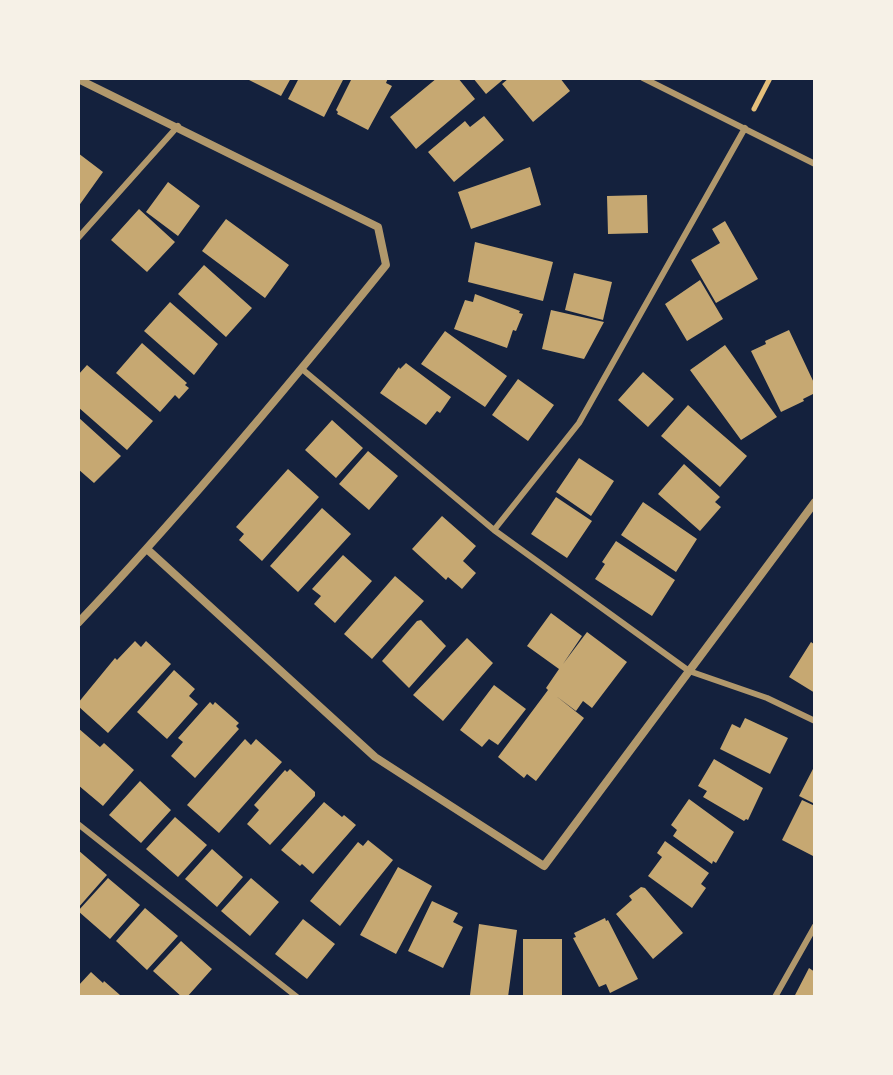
<!DOCTYPE html>
<html>
<head>
<meta charset="utf-8">
<style>
  body { margin:0 }
  #map { position:relative; width:893px; height:1075px; overflow:hidden; background:#14213d; font-family:Jost,sans-serif }
  canvas { display:block }
  .frame { position:absolute; inset:0; border:80px solid #f6f1e7; pointer-events:none }
</style>
</head>
<body>
<div id="map">
<canvas width="893" height="1075"></canvas>
<div class="frame"></div>
</div>
<script>
const ctx = document.querySelector('canvas').getContext('2d');
ctx.lineJoin = 'round';
function fill(path, color) {
  ctx.fillStyle = color;
  ctx.fill(path, 'evenodd');
}
function strokePath(path, color, width, dash) {
  ctx.strokeStyle = color;
  ctx.lineWidth = width;
  ctx.lineCap = dash ? 'butt' : 'round';
  ctx.setLineDash(dash || []);
  ctx.stroke(path);
}
fill(new Path2D(`
  M 245,78 L 291,78 L 281,96 Z
  M 299,78 L 344,78 L 324,117 L 288,99 Z
  M 352,78 L 388,78 L 386,83 L 392,86 L 368,130 L 337,114 L 338,112 L 336,110 Z
  M 437,78 L 458,78 L 475,99 L 416,149 L 390,117 Z
  M 473,78 L 505,78 L 486,94 Z
  M 509,78 L 560,78 L 570,91 L 533,122 L 502,84 Z
  M 484,116 L 504,140 L 454,182 L 428,152 L 465,121 L 470,127 Z
  M 78,153 L 103,172 L 78,207 Z
  M 530,167 L 541,205 L 471,229 L 458,192 Z
  M 168,182 L 200,206 L 178,236 L 146,212 Z
  M 647,195 L 648,233 L 608,234 L 607,196 Z
  M 139,209 L 175,242 L 147,272 L 111,240 Z
  M 226,219 L 289,265 L 265,298 L 202,251 Z
  M 725,221 L 758,279 L 716,303 L 691,260 L 720,243 L 712,229 Z
  M 475,242 L 553,262 L 543,301 L 468,282 Z
  M 204,265 L 252,308 L 226,337 L 178,294 Z
  M 574,273 L 612,282 L 603,320 L 565,310 Z
  M 700,280 L 723,319 L 687,341 L 665,304 Z
  M 475,294 L 520,311 L 519,313 L 523,314 L 516,331 L 513,330 L 507,348 L 454,329 L 465,300 L 473,302 Z
  M 170,302 L 218,344 L 194,375 L 144,331 Z
  M 551,310 L 604,322 L 584,359 L 542,349 Z
  M 789,330 L 815,385 L 815,398 L 813,394 L 803,399 L 804,401 L 781,412 L 751,351 L 766,344 L 765,341 Z
  M 445,331 L 507,376 L 485,407 L 421,364 Z
  M 142,343 L 187,383 L 185,385 L 189,388 L 179,399 L 175,395 L 160,412 L 116,373 Z
  M 725,345 L 777,417 L 741,440 L 690,370 Z
  M 406,363 L 451,397 L 440,413 L 437,411 L 426,425 L 380,393 L 399,367 L 400,369 Z
  M 87,365 L 153,421 L 127,450 L 78,407 L 78,375 Z
  M 643,372 L 674,399 L 648,427 L 618,400 Z
  M 518,379 L 554,405 L 528,441 L 492,415 Z
  M 688,405 L 747,456 L 720,487 L 661,436 Z
  M 78,417 L 121,456 L 94,483 L 78,469 Z
  M 332,420 L 363,448 L 336,478 L 305,450 Z
  M 368,451 L 398,476 L 369,510 L 339,484 Z
  M 579,458 L 614,481 L 591,516 L 556,492 Z
  M 684,464 L 720,497 L 715,502 L 721,507 L 700,531 L 658,494 Z
  M 288,469 L 319,497 L 262,561 L 239,540 L 244,534 L 236,527 Z
  M 556,497 L 592,521 L 567,558 L 531,534 Z
  M 643,502 L 697,539 L 676,572 L 621,535 Z
  M 322,508 L 351,534 L 298,592 L 270,566 Z
  M 442,516 L 476,546 L 463,561 L 476,573 L 462,589 L 448,577 L 446,580 L 412,549 Z
  M 616,541 L 675,580 L 652,616 L 595,579 L 605,564 L 602,562 Z
  M 343,555 L 372,581 L 335,623 L 314,604 L 321,596 L 312,589 Z
  M 395,576 L 424,601 L 372,659 L 344,634 Z
  M 551,613 L 582,636 L 563,664 L 587,632 L 627,662 L 592,708 L 583,701 L 576,711 L 556,696 L 584,718 L 536,781 L 527,774 L 524,778 L 498,757 L 548,690 L 546,688 L 559,669 L 527,646 Z
  M 421,620 L 446,646 L 409,688 L 382,661 L 417,621 Z
  M 467,638 L 493,663 L 443,721 L 413,695 Z
  M 135,641 L 141,647 L 146,641 L 171,664 L 108,733 L 78,706 L 78,703 L 115,658 L 117,660 Z
  M 811,642 L 815,645 L 815,693 L 789,677 Z
  M 174,670 L 195,689 L 189,696 L 198,704 L 167,739 L 137,712 Z
  M 494,685 L 526,709 L 498,745 L 489,739 L 482,747 L 460,730 Z
  M 210,702 L 213,705 L 215,702 L 239,723 L 236,726 L 239,729 L 195,778 L 171,756 L 183,742 L 178,738 Z
  M 745,718 L 788,738 L 770,774 L 720,749 L 732,724 L 740,728 Z
  M 78,728 L 100,747 L 104,743 L 134,770 L 103,806 L 78,785 Z
  M 245,739 L 251,745 L 256,739 L 282,762 L 219,833 L 187,805 Z
  M 714,759 L 763,788 L 748,820 L 746,819 L 744,821 L 703,797 L 707,791 L 698,786 Z
  M 815,765 L 815,804 L 799,796 Z
  M 290,769 L 315,792 L 315,796 L 270,845 L 247,824 L 259,810 L 254,805 L 285,770 L 287,772 Z
  M 140,781 L 171,810 L 141,843 L 109,815 Z
  M 689,799 L 734,832 L 716,863 L 713,861 L 712,864 L 673,836 L 677,830 L 671,825 Z
  M 802,800 L 815,806 L 815,857 L 782,840 Z
  M 324,802 L 342,817 L 344,815 L 356,825 L 313,874 L 302,864 L 300,866 L 281,850 Z
  M 175,817 L 207,845 L 178,877 L 146,849 Z
  M 368,840 L 393,860 L 340,926 L 310,901 L 358,842 L 363,846 Z
  M 665,841 L 709,873 L 701,884 L 706,888 L 692,908 L 648,876 L 662,857 L 657,853 Z
  M 212,849 L 243,877 L 217,907 L 185,879 Z
  M 78,850 L 107,875 L 78,908 Z
  M 398,867 L 432,886 L 396,954 L 360,935 Z
  M 108,878 L 140,905 L 110,939 L 78,911 Z
  M 251,878 L 279,902 L 250,936 L 221,911 Z
  M 641,887 L 645,888 L 683,933 L 653,959 L 616,914 L 632,900 L 629,896 Z
  M 432,901 L 458,913 L 453,922 L 463,927 L 443,968 L 408,951 Z
  M 145,908 L 178,936 L 147,970 L 116,941 Z
  M 605,918 L 606,921 L 608,920 L 638,979 L 610,993 L 606,984 L 599,987 L 573,938 L 576,937 L 574,933 Z
  M 303,919 L 335,944 L 307,979 L 275,954 Z
  M 479,924 L 517,930 L 508,997 L 470,995 Z
  M 523,939 L 562,939 L 562,997 L 523,997 Z
  M 181,941 L 212,969 L 187,997 L 182,997 L 153,971 Z
  M 809,968 L 815,972 L 815,997 L 794,997 Z
  M 91,972 L 103,983 L 104,981 L 120,995 L 78,997 L 78,986 Z`), '#c6a872');
strokePath(new Path2D(`
  M 754,109 L 770,78`), '#e5c07b', 5);
strokePath(new Path2D(`
  M 643,78 L 815,164
  M 78,238 L 178,126
  M 302,369 L 494,530 L 689,671 L 767,698 L 815,721
  M 494,530 L 579,423 L 745,128
  M 78,824 L 297,997
  M 775,997 L 815,926`), '#b1986c', 6);
strokePath(new Path2D(`
  M 78,79 L 378,227 L 386,265 C 287,388 186,509 78,623
  M 148,550 L 375,757 L 544,866 L 815,502`), '#b1986c', 8);
</script>
</body>
</html>
